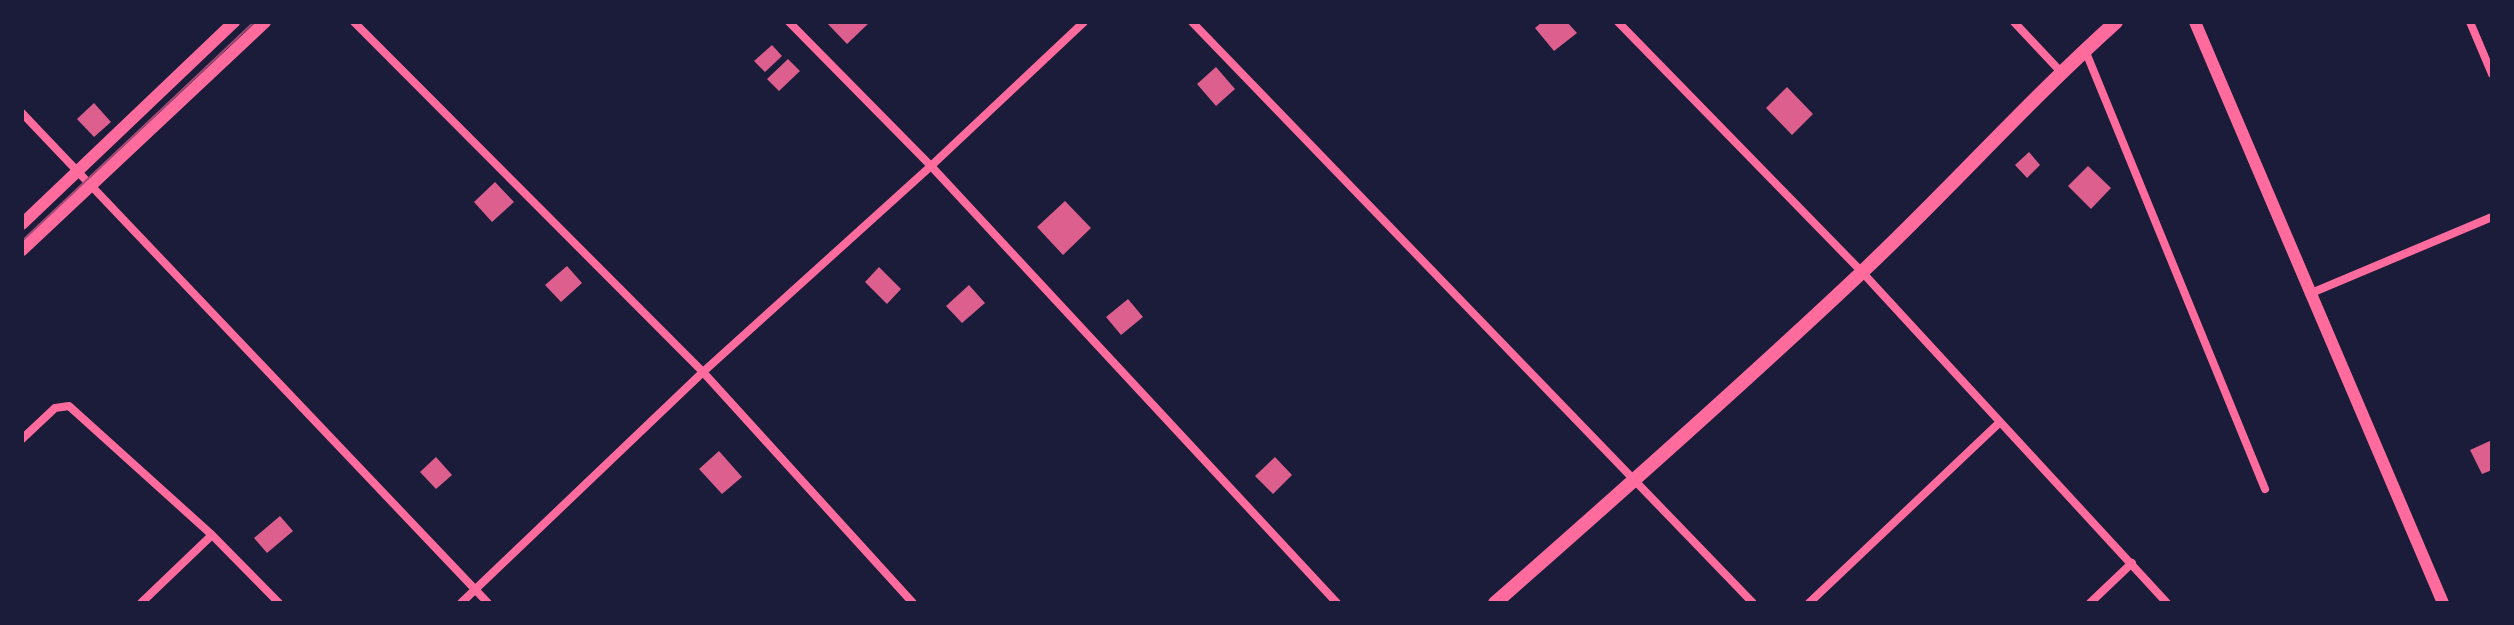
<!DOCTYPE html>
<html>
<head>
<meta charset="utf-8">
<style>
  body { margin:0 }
  #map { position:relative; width:2514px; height:625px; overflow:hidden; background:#1b1b3a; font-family:"PT Sans Narrow",sans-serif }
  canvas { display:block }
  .frame { position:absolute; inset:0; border:24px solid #1b1b3a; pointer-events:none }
</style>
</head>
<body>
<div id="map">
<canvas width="2514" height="625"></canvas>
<div class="frame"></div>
</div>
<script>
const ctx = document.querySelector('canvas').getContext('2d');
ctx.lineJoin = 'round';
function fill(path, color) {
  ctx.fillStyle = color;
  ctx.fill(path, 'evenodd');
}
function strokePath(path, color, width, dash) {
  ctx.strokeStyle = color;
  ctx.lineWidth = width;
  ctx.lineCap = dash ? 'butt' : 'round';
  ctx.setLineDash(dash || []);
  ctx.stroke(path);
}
fill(new Path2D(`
  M 826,22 L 870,22 L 847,44 Z
  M 1542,22 L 1567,22 L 1577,33 L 1554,51 L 1535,28 Z
  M 772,45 L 782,56 L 765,72 L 754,61 Z
  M 788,59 L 800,71 L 779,91 L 767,79 Z
  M 1216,67 L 1235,89 L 1216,106 L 1197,84 Z
  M 1787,87 L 1813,114 L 1792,135 L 1766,108 Z
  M 94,103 L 111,122 L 94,137 L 77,119 Z
  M 2029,152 L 2040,165 L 2027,178 L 2015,165 Z
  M 2088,166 L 2111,188 L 2091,209 L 2068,186 Z
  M 495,182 L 514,202 L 492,222 L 474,202 Z
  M 1065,201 L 1091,228 L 1063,255 L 1037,227 Z
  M 567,266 L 582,283 L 561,302 L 545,285 Z
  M 879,267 L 901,289 L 887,304 L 865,282 Z
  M 969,285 L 985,303 L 962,323 L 946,306 Z
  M 1128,299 L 1143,317 L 1121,335 L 1106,317 Z
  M 2492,440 L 2492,470 L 2482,474 L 2470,450 Z
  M 719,451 L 742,477 L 722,494 L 699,469 Z
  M 436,457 L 452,475 L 436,489 L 420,472 Z
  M 1275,457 L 1292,475 L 1273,494 L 1255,476 Z
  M 280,516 L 293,531 L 267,553 L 254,538 Z`), '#dd5f8e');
strokePath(new Path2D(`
  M 354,22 L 703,372 L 913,603
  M 789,22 L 931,166 L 1337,603
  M 1192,22 L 1753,603
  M 1618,22 L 1862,272 L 2167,603
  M 2014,22 L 2061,72
  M 2470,22 L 2492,74
  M 2085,50 L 2265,489
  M 22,113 L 488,603
  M 2309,294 L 2492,217
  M 22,439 L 55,408 L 69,406 L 212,535 L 279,603
  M 141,603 L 212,535
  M 461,603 L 703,372 L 931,166 L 1084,22
  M 1809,603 L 1999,423
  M 2090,603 L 2132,563`), '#ff6b9d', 8);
strokePath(new Path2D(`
  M 2195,22 L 2443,603
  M 22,224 L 234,22
  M 22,250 L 265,22`), '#ff6b9d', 12);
strokePath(new Path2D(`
  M 1495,603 C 1618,495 1741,386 1861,273 C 1948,191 2027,102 2116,22`), '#ff6b9d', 14);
strokePath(new Path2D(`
  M 22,241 L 254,22`), '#a44b75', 2);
</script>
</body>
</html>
